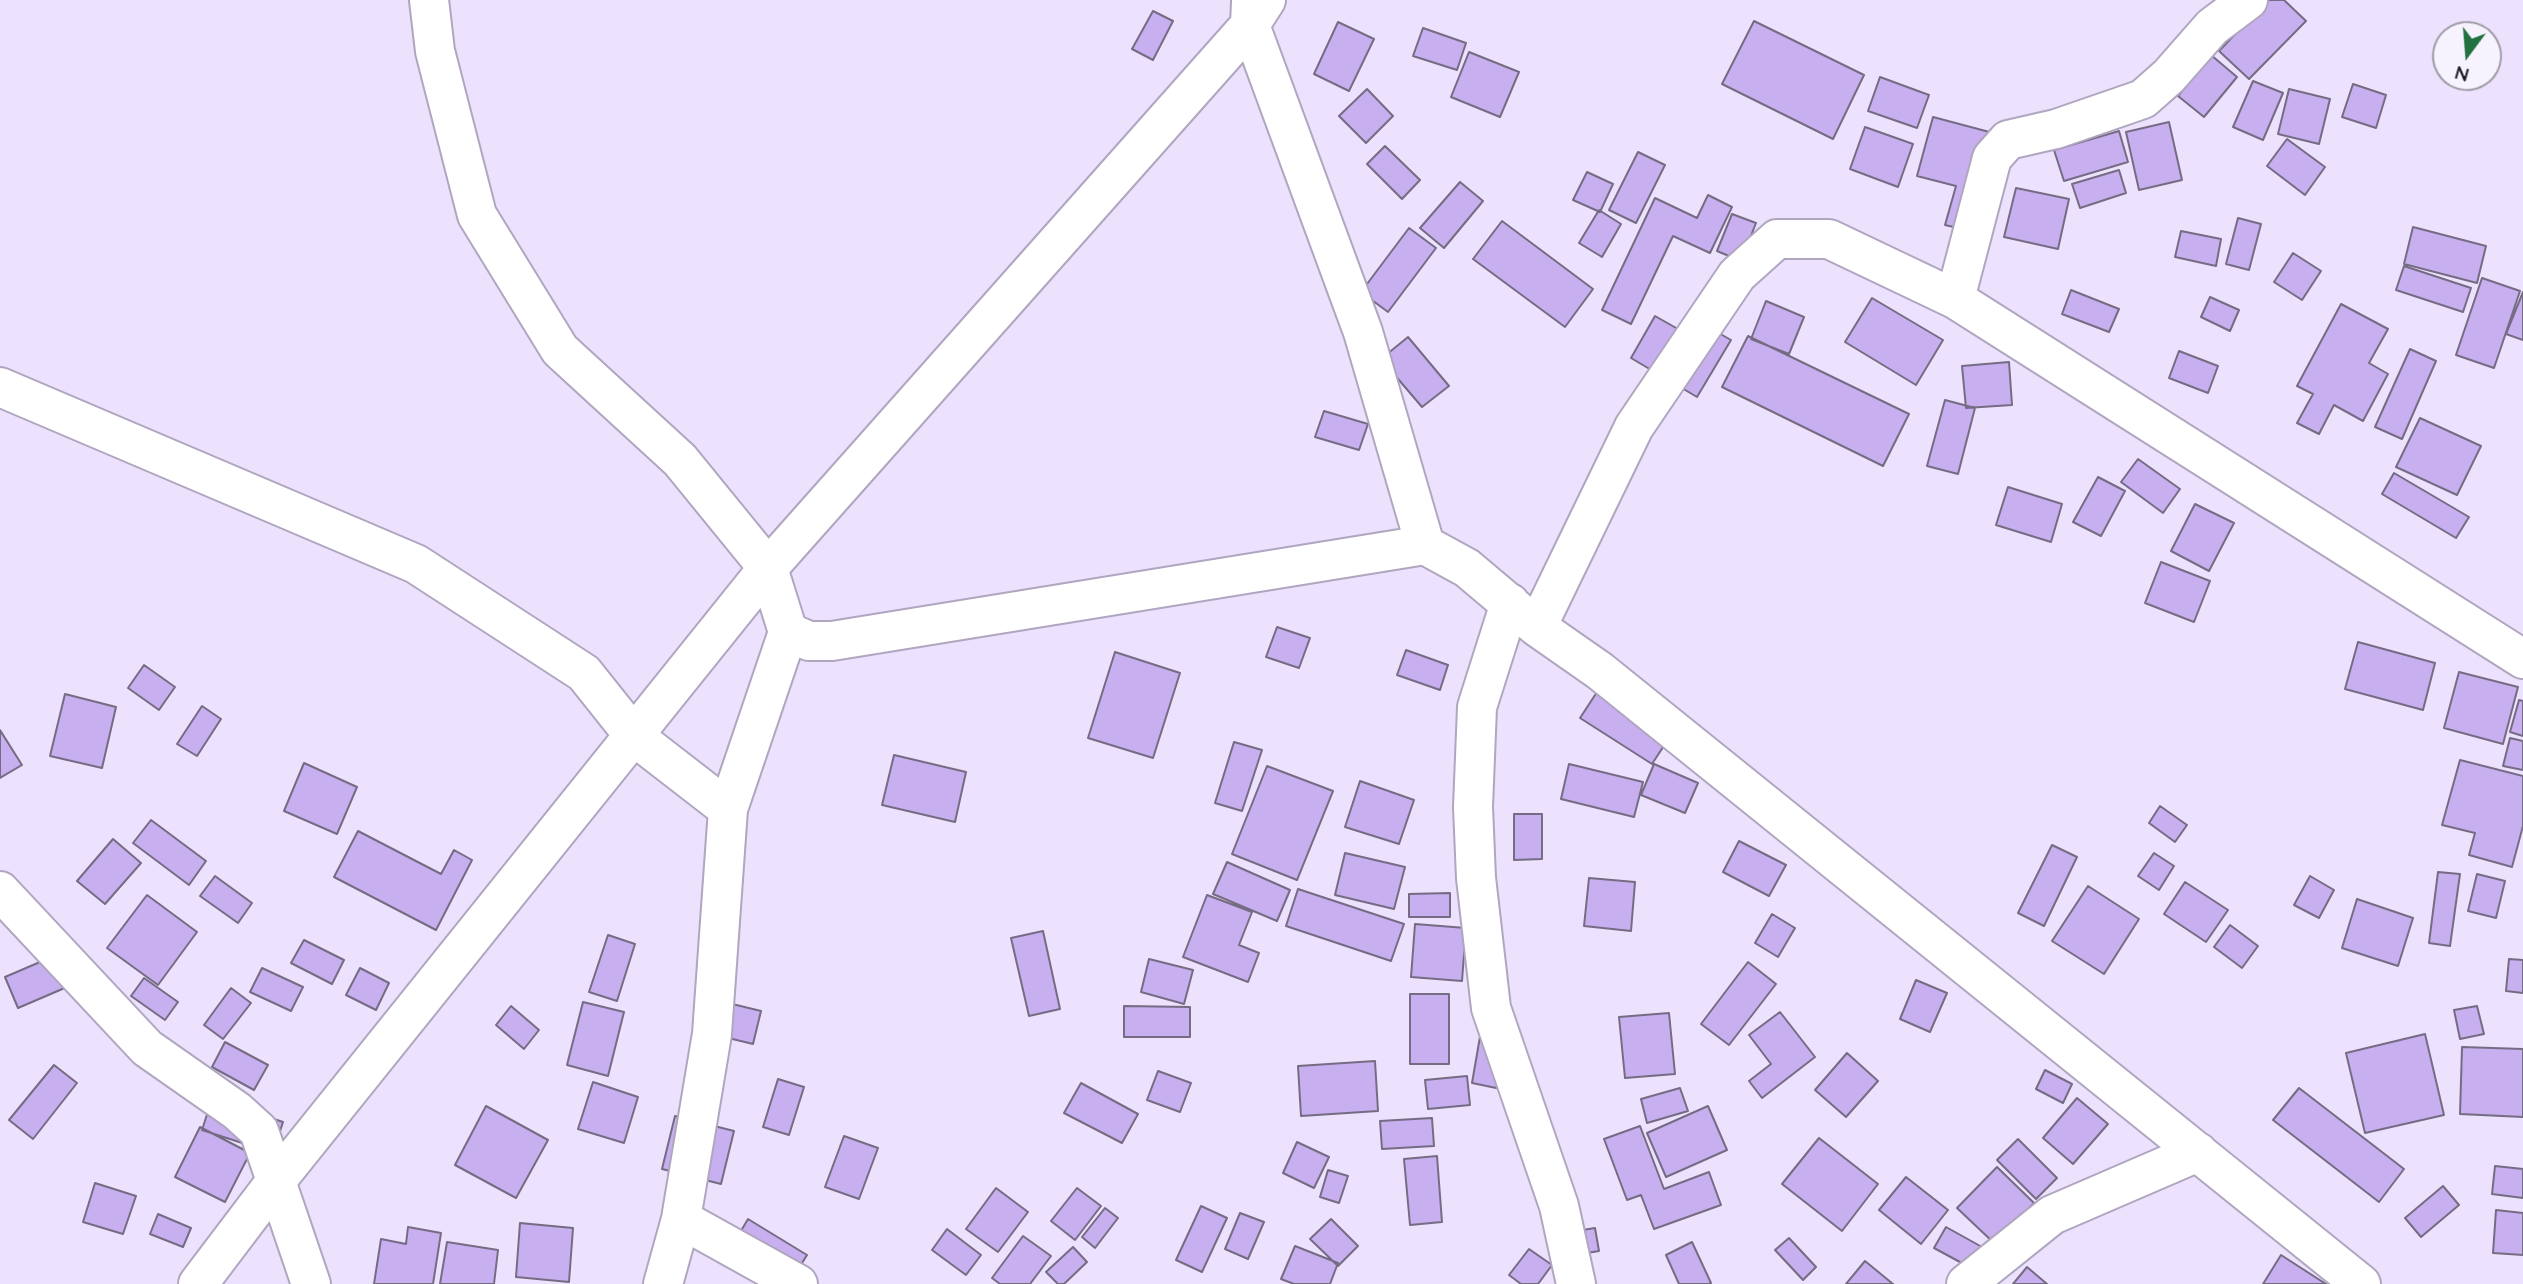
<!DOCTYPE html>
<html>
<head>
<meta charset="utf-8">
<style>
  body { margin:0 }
  #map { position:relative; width:2523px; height:1284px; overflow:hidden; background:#ece2fe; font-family:Quicksand,sans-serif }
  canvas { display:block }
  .north { position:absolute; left:2432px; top:21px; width:70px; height:70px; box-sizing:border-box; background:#f7f3fe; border:2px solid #a09ca7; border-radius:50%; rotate:196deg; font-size:19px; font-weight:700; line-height:28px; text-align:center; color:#1e1a24 }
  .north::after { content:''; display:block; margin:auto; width:24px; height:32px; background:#237141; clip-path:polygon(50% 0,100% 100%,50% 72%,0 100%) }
</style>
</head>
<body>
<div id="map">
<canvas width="2523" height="1284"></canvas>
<div class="north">N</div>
</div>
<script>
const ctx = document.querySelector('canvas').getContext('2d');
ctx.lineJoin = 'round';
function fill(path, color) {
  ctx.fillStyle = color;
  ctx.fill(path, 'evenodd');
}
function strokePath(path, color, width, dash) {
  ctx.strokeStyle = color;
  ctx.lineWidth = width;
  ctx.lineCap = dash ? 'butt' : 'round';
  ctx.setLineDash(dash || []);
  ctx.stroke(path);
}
const building = new Path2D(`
  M 2268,0 L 2284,0 L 2306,21 L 2249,79 L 2219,51 Z
  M 1153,11 L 1173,21 L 1153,60 L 1132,49 Z
  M 1754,21 L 1864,75 L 1833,139 L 1722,84 Z
  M 1338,22 L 1374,39 L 1349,91 L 1314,74 Z
  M 1423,28 L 1466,43 L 1457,70 L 1413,56 Z
  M 1469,52 L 1519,72 L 1500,117 L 1451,97 Z
  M 2211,55 L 2237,77 L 2204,117 L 2178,96 Z
  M 1880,77 L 1929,95 L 1917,128 L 1868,111 Z
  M 2253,81 L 2283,93 L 2263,140 L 2233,127 Z
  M 2353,84 L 2386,95 L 2376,128 L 2342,117 Z
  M 1367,89 L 1393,116 L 1366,143 L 1339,116 Z
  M 2289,89 L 2330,99 L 2319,144 L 2278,134 Z
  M 1933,117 L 1997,134 L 1971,231 L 1945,225 L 1956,186 L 1917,176 Z
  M 2169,122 L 2182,180 L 2139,190 L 2126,132 Z
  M 1865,127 L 1913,144 L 1898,187 L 1850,169 Z
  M 2119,131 L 2128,162 L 2064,181 L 2054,150 Z
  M 2287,139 L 2325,167 L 2305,195 L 2267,166 Z
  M 1385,146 L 1420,180 L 1402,199 L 1367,164 Z
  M 1638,152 L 1665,165 L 1636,223 L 1609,210 Z
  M 2119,170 L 2126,193 L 2080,208 L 2072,184 Z
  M 1587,172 L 1613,184 L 1600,212 L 1573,200 Z
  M 1460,182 L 1483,201 L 1444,248 L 1420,228 Z
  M 2016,188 L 2069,199 L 2058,249 L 2004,237 Z
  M 1708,195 L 1732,207 L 1710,253 L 1673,236 L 1631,324 L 1602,310 L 1655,198 L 1697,218 Z
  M 1599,210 L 1621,224 L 1602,257 L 1579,243 Z
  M 1732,214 L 1756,223 L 1741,261 L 1717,251 Z
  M 2238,218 L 2261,224 L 2249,270 L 2226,264 Z
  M 1502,221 L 1593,289 L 1565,327 L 1473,259 Z
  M 2413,227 L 2486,246 L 2477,283 L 2404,264 Z
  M 1409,228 L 1436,248 L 1388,312 L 1361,292 Z
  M 2181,231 L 2221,239 L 2216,266 L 2175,257 Z
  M 2293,253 L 2321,271 L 2302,300 L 2274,282 Z
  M 2404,266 L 2471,288 L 2463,312 L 2396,290 Z
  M 2482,278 L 2520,291 L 2494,368 L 2456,355 Z
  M 2071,290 L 2119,309 L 2109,332 L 2062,314 Z
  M 2523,292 L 2523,340 L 2506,334 Z
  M 2210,297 L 2239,310 L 2230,331 L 2201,317 Z
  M 1872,298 L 1943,340 L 1916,385 L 1845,342 Z
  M 1766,301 L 1804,317 L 1789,354 L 1751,339 Z
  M 2341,304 L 2388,329 L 2369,363 L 2388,374 L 2363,421 L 2334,405 L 2319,434 L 2297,423 L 2313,394 L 2297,386 Z
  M 1655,316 L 1685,333 L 1694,319 L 1731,340 L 1697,397 L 1631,358 Z
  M 1748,336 L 1909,414 L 1883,466 L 1722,387 Z
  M 1408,337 L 1449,386 L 1422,407 L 1381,359 Z
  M 2410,349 L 2436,361 L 2402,439 L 2375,427 Z
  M 2179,351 L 2218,366 L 2208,393 L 2169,378 Z
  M 2009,362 L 2012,405 L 1966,408 L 1962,366 Z
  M 1945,400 L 1975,408 L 1958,474 L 1927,466 Z
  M 1324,411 L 1368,424 L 1359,450 L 1315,437 Z
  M 2420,418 L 2481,446 L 2457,495 L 2396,467 Z
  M 2138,459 L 2180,489 L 2163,513 L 2121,482 Z
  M 2394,473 L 2469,517 L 2456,538 L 2382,494 Z
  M 2098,477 L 2125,491 L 2101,536 L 2073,522 Z
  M 2008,487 L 2062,504 L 2051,542 L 1996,525 Z
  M 2195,504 L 2234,523 L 2209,571 L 2171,551 Z
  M 2161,562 L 2210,581 L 2194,622 L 2145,603 Z
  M 1277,627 L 1310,638 L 1299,668 L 1266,657 Z
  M 2358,642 L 2435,663 L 2423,710 L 2345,689 Z
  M 1406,650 L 1448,665 L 1440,690 L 1397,675 Z
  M 1115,652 L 1180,673 L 1153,758 L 1088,738 Z
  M 144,665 L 175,687 L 159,710 L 128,688 Z
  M 2459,672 L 2518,687 L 2503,744 L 2444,728 Z
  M 1597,692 L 1669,738 L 1652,764 L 1580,718 Z
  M 65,694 L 116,707 L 102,768 L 50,756 Z
  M 2519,700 L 2523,701 L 2523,736 L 2510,732 Z
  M 202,706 L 221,719 L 197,756 L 177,744 Z
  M 0,730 L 22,765 L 0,778 Z
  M 2510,738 L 2523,741 L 2523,770 L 2503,766 Z
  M 1234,742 L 1262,750 L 1242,811 L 1215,803 Z
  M 894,755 L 966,772 L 955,822 L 882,805 Z
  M 2460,760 L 2523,776 L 2523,826 L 2512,867 L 2469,855 L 2475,833 L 2442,825 Z
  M 304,763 L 357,787 L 337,834 L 284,811 Z
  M 1569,764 L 1643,782 L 1634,817 L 1561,799 Z
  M 1654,764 L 1698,783 L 1685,813 L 1641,795 Z
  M 1267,766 L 1333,791 L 1297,880 L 1232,854 Z
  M 1360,781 L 1414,800 L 1399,844 L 1345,827 Z
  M 2160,806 L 2187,825 L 2175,842 L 2149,823 Z
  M 1514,814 L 1542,814 L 1542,859 L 1514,860 Z
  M 151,820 L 206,861 L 189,885 L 133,843 Z
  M 358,831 L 441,874 L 454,850 L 472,860 L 436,930 L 334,877 Z
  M 113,839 L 141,863 L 105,904 L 77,881 Z
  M 1739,841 L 1786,865 L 1769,896 L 1723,872 Z
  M 2052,845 L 2077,857 L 2044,926 L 2018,913 Z
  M 1345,853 L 1405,867 L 1394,909 L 1335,895 Z
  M 2154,853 L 2174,866 L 2159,890 L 2138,876 Z
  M 1227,862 L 1290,890 L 1277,921 L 1213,894 Z
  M 2438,872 L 2460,874 L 2450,946 L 2429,943 Z
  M 2477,874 L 2505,881 L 2496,918 L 2468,911 Z
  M 215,876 L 252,903 L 238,923 L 200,896 Z
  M 2310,876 L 2334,890 L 2319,918 L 2294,905 Z
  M 1589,878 L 1635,882 L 1631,931 L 1584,926 Z
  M 2185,882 L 2228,910 L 2206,942 L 2164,914 Z
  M 2088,886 L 2139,919 L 2104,974 L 2052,941 Z
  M 1298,889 L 1404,924 L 1391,961 L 1286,926 Z
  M 1450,893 L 1450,917 L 1409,917 L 1409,894 Z
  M 147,895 L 197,932 L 158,985 L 107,948 Z
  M 1207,895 L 1252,912 L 1239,945 L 1259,953 L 1248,982 L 1183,957 Z
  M 2357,899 L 2413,918 L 2398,966 L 2342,948 Z
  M 1772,914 L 1795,928 L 1778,957 L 1755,943 Z
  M 1415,924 L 1466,928 L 1462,981 L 1411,977 Z
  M 2230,925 L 2258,946 L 2242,968 L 2214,947 Z
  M 1043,931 L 1060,1009 L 1029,1016 L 1011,938 Z
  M 608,935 L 635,944 L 617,1001 L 589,992 Z
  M 304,940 L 344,960 L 332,984 L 291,963 Z
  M 54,956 L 67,987 L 18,1008 L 5,977 Z
  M 1149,959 L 1193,970 L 1184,1004 L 1141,992 Z
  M 2509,959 L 2523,960 L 2523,993 L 2506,991 Z
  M 1748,962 L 1776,984 L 1729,1045 L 1701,1024 Z
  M 262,968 L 303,987 L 291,1011 L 250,992 Z
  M 360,968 L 389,983 L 376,1010 L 346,995 Z
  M 144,978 L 178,1002 L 165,1020 L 131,996 Z
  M 1916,980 L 1947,993 L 1930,1032 L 1900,1019 Z
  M 231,988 L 251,1003 L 223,1039 L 204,1025 Z
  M 1410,994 L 1449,994 L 1449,1064 L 1410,1064 Z
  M 583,1002 L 624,1012 L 608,1076 L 567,1065 Z
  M 724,1002 L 761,1011 L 753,1044 L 716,1035 Z
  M 511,1006 L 539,1030 L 524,1049 L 496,1025 Z
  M 1124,1006 L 1190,1007 L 1190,1037 L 1124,1037 Z
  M 2477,1006 L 2484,1034 L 2460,1039 L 2454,1010 Z
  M 1780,1012 L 1815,1057 L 1762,1098 L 1749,1081 L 1771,1064 L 1749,1035 Z
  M 1669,1013 L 1675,1074 L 1625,1078 L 1619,1017 Z
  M 1482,1025 L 1501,1089 L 1472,1083 Z
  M 2425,1034 L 2444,1115 L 2365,1133 L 2346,1053 Z
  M 225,1042 L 268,1065 L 254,1090 L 212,1067 Z
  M 2462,1047 L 2523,1049 L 2523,1117 L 2460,1114 Z
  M 1847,1053 L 1878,1081 L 1846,1117 L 1815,1090 Z
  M 1375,1061 L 1378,1111 L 1301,1116 L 1298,1066 Z
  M 54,1065 L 77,1083 L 33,1139 L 9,1120 Z
  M 2045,1070 L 2072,1084 L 2063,1103 L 2036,1089 Z
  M 1158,1071 L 1191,1083 L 1180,1112 L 1147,1100 Z
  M 1467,1076 L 1470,1105 L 1428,1109 L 1425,1080 Z
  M 778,1079 L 804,1087 L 789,1135 L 763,1127 Z
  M 593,1082 L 638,1097 L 624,1143 L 578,1129 Z
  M 1081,1083 L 1138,1114 L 1122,1143 L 1064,1113 Z
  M 1680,1088 L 1688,1111 L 1647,1123 L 1641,1099 Z
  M 2299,1088 L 2404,1169 L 2379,1202 L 2273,1120 Z
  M 2077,1098 L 2108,1124 L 2073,1164 L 2043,1138 Z
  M 212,1099 L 283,1122 L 273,1153 L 202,1130 Z
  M 486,1106 L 548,1140 L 516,1198 L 455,1165 Z
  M 1708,1106 L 1727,1150 L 1666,1177 L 1647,1133 Z
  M 675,1116 L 734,1131 L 721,1184 L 662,1169 Z
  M 1432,1118 L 1434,1146 L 1382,1149 L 1380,1121 Z
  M 1640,1126 L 1664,1189 L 1709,1172 L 1721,1205 L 1654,1229 L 1641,1195 L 1627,1200 L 1604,1139 Z
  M 200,1127 L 250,1153 L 225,1202 L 175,1177 Z
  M 844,1136 L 878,1148 L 859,1199 L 825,1187 Z
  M 1819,1138 L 1878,1184 L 1842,1231 L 1782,1184 Z
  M 2018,1139 L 2057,1178 L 2036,1199 L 1997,1160 Z
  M 1297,1142 L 1329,1157 L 1314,1188 L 1283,1173 Z
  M 1437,1156 L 1442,1222 L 1410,1225 L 1404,1159 Z
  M 2495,1166 L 2523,1169 L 2523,1198 L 2492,1194 Z
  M 1997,1167 L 2034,1203 L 1995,1244 L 1957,1208 Z
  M 1328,1170 L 1348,1176 L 1339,1203 L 1320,1197 Z
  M 1906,1177 L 1948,1210 L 1921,1244 L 1879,1210 Z
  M 95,1183 L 136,1196 L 123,1234 L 83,1222 Z
  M 2443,1186 L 2459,1205 L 2421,1237 L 2405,1218 Z
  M 996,1188 L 1028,1212 L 998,1252 L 966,1229 Z
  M 1077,1188 L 1101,1206 L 1075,1240 L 1051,1221 Z
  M 1201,1206 L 1227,1218 L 1202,1272 L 1176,1260 Z
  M 1105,1208 L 1118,1218 L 1095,1248 L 1082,1237 Z
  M 2496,1210 L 2523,1213 L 2523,1255 L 2493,1253 Z
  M 1240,1213 L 1264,1222 L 1248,1259 L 1225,1249 Z
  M 158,1214 L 191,1228 L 183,1247 L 150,1234 Z
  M 748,1219 L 807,1255 L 794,1276 L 735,1241 Z
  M 1331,1219 L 1358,1246 L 1338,1266 L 1310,1239 Z
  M 520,1223 L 573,1228 L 569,1282 L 516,1277 Z
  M 408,1227 L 441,1233 L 433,1284 L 374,1284 L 381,1239 L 406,1244 Z
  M 1946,1227 L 1982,1247 L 1971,1268 L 1934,1248 Z
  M 1595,1228 L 1599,1251 L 1557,1258 L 1552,1235 Z
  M 947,1229 L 981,1255 L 966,1275 L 932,1250 Z
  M 1023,1236 L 1051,1256 L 1030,1284 L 1000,1284 L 992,1278 Z
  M 1789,1238 L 1816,1267 L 1803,1280 L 1775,1250 Z
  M 447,1242 L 498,1250 L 494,1284 L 440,1284 Z
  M 1692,1242 L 1711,1283 L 1709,1284 L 1679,1284 L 1666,1255 Z
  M 1295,1246 L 1338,1263 L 1330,1284 L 1294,1284 L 1281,1279 Z
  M 1073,1247 L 1087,1262 L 1064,1284 L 1058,1284 L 1046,1272 Z
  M 1529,1249 L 1552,1265 L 1538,1284 L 1521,1284 L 1509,1275 Z
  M 2281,1255 L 2326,1284 L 2263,1284 Z
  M 1865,1261 L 1893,1284 L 1846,1284 Z
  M 2027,1267 L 2047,1284 L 2013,1284 Z`);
fill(building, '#c8afef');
strokePath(building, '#756c84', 2);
const street = new Path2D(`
  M 429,0 L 435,51 L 477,215 L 560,350 L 680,460 L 768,568 L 788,632 L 809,641 L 832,641 L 1425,545 L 1467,568 L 1537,627 L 1600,671 L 2361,1284
  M 1251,2 L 1250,25 L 1363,332 L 1425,545
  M 1955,299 L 1992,158 L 2008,140 L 2056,129 L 2143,99 L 2169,76 L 2212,27 L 2248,0
  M 0,387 L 416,564 L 584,673 L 635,737 L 728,809
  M 1510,603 L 1477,707 L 1473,807 L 1476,878 L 1491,1008 L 1559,1206 L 1576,1284
  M 1537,627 L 1634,427 L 1737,275 L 1777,239 L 1829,239 L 1955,299 L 2523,659
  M 0,891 L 147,1048 L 237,1111 L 259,1131 L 311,1284
  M 681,1219 L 798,1284
  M 198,1284 L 276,1181 L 768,568 L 1250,25 L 1266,0
  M 663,1284 L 681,1219 L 712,1034 L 728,809 L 788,632
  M 1966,1284 L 2052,1215 L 2198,1152`);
strokePath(street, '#b0a6c0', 42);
strokePath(street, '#fff', 38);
</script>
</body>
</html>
